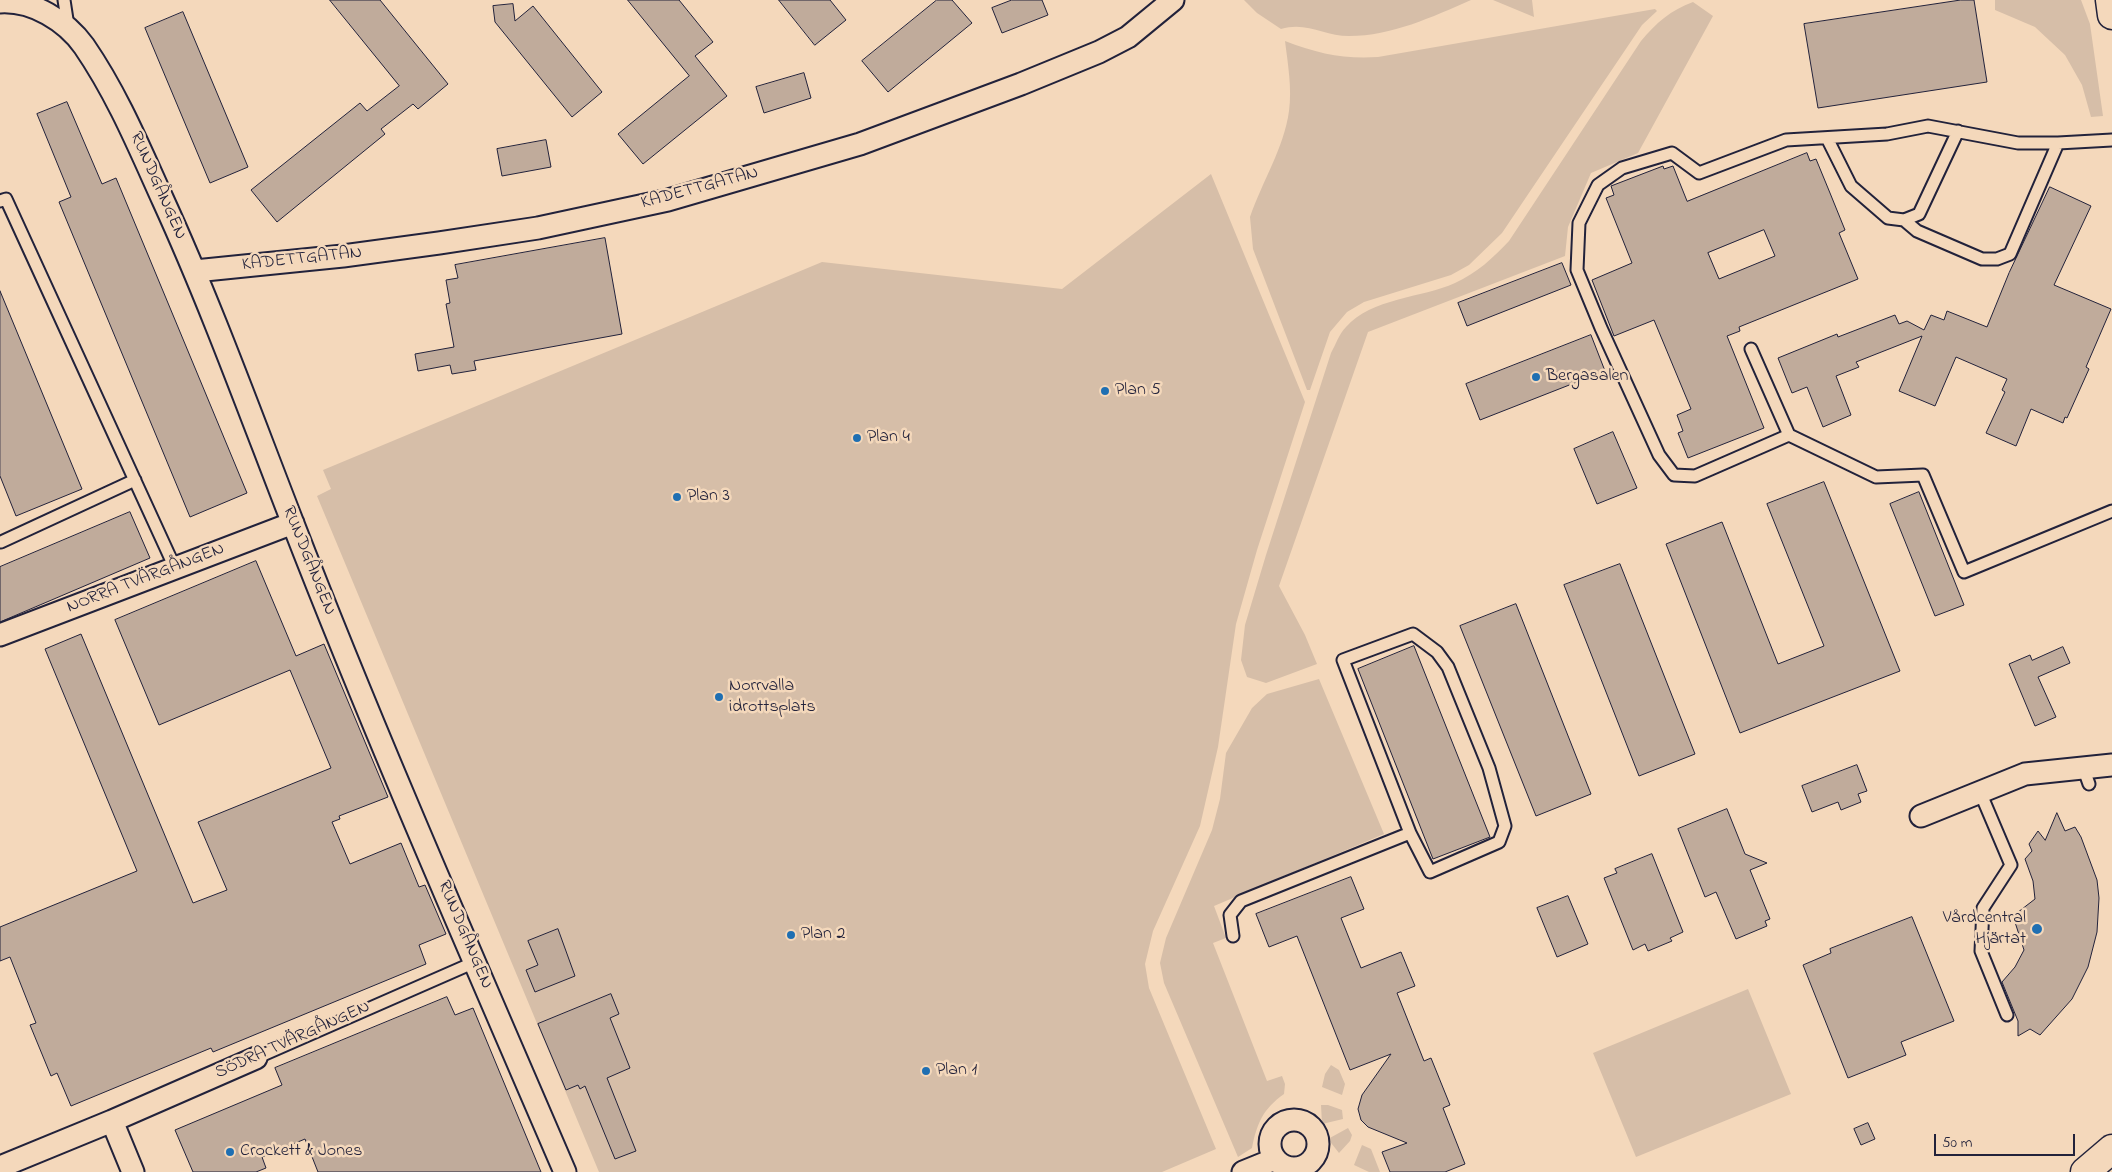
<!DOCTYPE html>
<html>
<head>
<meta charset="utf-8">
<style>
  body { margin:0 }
  #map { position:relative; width:2112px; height:1172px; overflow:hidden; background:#f4d8bb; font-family:"Indie Flower",sans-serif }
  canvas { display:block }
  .scale { position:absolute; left:1934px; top:1134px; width:141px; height:22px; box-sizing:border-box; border:2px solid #22223b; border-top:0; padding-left:6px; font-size:15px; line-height:18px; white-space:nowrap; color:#22223b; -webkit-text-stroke:4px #f4d8bb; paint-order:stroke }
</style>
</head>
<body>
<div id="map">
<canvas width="2112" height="1172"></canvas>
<div class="scale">50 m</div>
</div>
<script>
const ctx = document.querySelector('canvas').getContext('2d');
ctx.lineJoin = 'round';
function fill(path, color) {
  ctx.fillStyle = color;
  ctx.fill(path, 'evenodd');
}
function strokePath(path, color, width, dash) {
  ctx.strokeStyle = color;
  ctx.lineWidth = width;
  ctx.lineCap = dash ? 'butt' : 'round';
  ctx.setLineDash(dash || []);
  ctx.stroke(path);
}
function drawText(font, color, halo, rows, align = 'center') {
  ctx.font = font + ' "Indie Flower",sans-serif';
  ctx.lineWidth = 5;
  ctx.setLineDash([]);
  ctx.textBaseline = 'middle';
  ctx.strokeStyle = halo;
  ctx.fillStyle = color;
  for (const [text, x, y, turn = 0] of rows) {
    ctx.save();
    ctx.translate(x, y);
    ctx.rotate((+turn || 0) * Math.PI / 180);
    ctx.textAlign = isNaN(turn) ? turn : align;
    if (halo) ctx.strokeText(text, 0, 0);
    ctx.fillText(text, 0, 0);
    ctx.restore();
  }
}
fill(new Path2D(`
  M 1244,0 L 1471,0 C 1432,17 1392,36 1349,36 C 1325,36 1306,21 1281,29 L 1257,13 Z
  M 1493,0 L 1532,0 L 1534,17 Z
  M 1995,0 L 2081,0 L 2090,24 L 2103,116 L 2091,117 L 2082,85 L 2065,55 L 2035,27 L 1995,10 Z
  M 1693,2 L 1713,16 L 1638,153 L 1591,173 L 1568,227 L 1565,256 L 1368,332 L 1279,586 L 1305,635 L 1317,664 L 1266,683 L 1247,677 L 1241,660 L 1245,625 L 1266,555 L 1331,353 C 1336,344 1339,334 1346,327 C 1371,298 1422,298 1455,283 C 1477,273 1493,258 1509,241 L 1641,41 C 1656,23 1671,10 1693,2 Z
  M 1655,9 L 1657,11 L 1642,25 L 1502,233 L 1469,265 L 1451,275 L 1364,302 L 1347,312 L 1330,332 L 1310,390 L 1307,390 L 1253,249 L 1250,217 C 1262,182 1284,148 1289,111 C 1292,88 1288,65 1285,41 C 1319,54 1343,59 1378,57 Z
  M 1211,174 L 1305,402 L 1257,550 L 1236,624 L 1218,747 L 1200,826 L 1153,931 L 1145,964 L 1149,988 L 1216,1149 L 1162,1172 L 599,1172 L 317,496 L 331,489 L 323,470 L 822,262 L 1062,289 Z
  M 1319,679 L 1384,834 L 1214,906 L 1226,938 L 1213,943 L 1267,1081 L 1282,1076 L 1285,1084 L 1284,1094 C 1263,1109 1257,1123 1252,1148 L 1238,1157 L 1164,983 L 1160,963 L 1166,938 L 1212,830 L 1220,799 L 1226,753 L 1252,708 L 1267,694 Z
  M 1748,989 L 1791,1094 L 1636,1157 L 1593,1053 Z
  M 1331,1065 L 1339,1070 L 1345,1084 L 1342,1095 L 1322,1087 L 1325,1074 Z
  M 1321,1105 L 1328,1105 L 1342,1110 L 1343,1119 L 1322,1124 Z
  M 1348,1128 L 1352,1135 L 1350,1141 L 1339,1153 L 1328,1139 Z
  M 1362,1145 L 1371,1149 L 1380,1172 L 1369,1172 L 1354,1165 Z`), '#d6bea8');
const building = new Path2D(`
  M 330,0 L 380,0 L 448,84 L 418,109 L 413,104 L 381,129 L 385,134 L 277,222 L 251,190 L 360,103 L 367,111 L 399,86 Z
  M 628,0 L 679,0 L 713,42 L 695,56 L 727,96 L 643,164 L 618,134 L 689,76 Z
  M 779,0 L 830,0 L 846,20 L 815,45 Z
  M 937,0 L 952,0 L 972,23 L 888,92 L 862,61 Z
  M 1012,0 L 1042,0 L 1048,15 L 1002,33 L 992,8 Z
  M 1961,0 L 1974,0 L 1987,82 L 1818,108 L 1804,24 Z
  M 513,4 L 515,21 L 533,6 L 602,92 L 572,117 L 495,22 L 493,6 Z
  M 183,12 L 248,167 L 210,183 L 145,28 Z
  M 804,73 L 811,98 L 764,113 L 756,87 Z
  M 67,102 L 102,184 L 116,178 L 247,493 L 190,517 L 59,202 L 71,197 L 37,114 Z
  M 546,140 L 551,167 L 502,176 L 497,149 Z
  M 1807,153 L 1810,161 L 1816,159 L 1830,193 L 1845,230 L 1839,233 L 1858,279 L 1739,327 L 1740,331 L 1727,336 L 1764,428 L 1688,458 L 1678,433 L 1683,431 L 1677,415 L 1691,409 L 1654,320 L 1614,336 L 1592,280 L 1632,263 L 1606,198 L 1614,195 L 1611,186 L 1663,166 L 1664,169 L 1673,166 L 1687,201 ZM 1764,230 L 1775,256 L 1719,279 L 1708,253 Z
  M 2050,187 L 2091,206 L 2054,285 L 2111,309 L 2086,367 L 2089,369 L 2067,418 L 2065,417 L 2063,423 L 2031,409 L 2016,446 L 1986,433 L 2005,392 L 2002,390 L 2007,379 L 1956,357 L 1935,406 L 1899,391 L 1922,336 L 1856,362 L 1859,367 L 1836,376 L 1851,415 L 1823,427 L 1807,387 L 1792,393 L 1778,358 L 1837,334 L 1838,337 L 1895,315 L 1899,324 L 1907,321 L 1924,330 L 1931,315 L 1944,320 L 1947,311 L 1987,327 L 2009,273 Z
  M 605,238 L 622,334 L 474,361 L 476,370 L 452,374 L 450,365 L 418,371 L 415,354 L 454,347 L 446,304 L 450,303 L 446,280 L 458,278 L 455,265 Z
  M 1562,263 L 1571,285 L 1467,326 L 1458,303 Z
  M 0,291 L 82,489 L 16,516 L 0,476 Z
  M 1591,335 L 1605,371 L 1480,420 L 1466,384 Z
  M 1613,432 L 1637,488 L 1597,504 L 1574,449 Z
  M 1824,482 L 1900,671 L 1740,733 L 1666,544 L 1722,522 L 1778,664 L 1824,646 L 1767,504 Z
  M 1919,492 L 1964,605 L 1935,616 L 1890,504 Z
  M 130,512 L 150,558 L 0,622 L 0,567 Z
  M 256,561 L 296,656 L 324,644 L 388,797 L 339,816 L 340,819 L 332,822 L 350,864 L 401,843 L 419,887 L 425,885 L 446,934 L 419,945 L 426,964 L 213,1052 L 211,1048 L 71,1106 L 57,1073 L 51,1076 L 30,1025 L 36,1023 L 10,957 L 0,961 L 0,927 L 137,871 L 45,649 L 81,634 L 193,903 L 227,890 L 198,822 L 331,768 L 290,670 L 159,725 L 115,620 Z
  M 1620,564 L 1695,754 L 1639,776 L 1564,585 Z
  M 1516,604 L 1591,794 L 1536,816 L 1460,626 Z
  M 1414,646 L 1490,837 L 1433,859 L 1358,669 Z
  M 2063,647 L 2070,663 L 2038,677 L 2056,717 L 2035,726 L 2009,664 L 2030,655 L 2032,660 Z
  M 1857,765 L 1867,791 L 1858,794 L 1861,802 L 1841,810 L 1838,802 L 1812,812 L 1802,786 Z
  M 1727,809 L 1745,854 L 1767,863 L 1750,870 L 1770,919 L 1765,921 L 1767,926 L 1736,939 L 1716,892 L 1705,897 L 1678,829 Z
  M 2057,813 L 2065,831 L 2075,827 L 2081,837 L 2097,880 L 2099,898 L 2097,932 L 2088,967 L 2072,999 L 2040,1035 L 2030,1029 L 2018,1036 L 2018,1021 L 2002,982 L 2015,967 L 2024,950 L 2013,916 L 2035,899 L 2033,881 L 2025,859 L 2032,851 L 2029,844 L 2038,831 L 2045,840 Z
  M 1652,854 L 1683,932 L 1670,938 L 1672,941 L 1648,951 L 1645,944 L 1633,950 L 1604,878 L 1617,873 L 1615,869 Z
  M 1351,877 L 1364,909 L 1341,918 L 1361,968 L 1401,952 L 1415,986 L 1397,993 L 1424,1061 L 1431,1058 L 1450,1105 L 1443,1108 L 1465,1164 L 1445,1172 L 1390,1172 L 1382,1152 L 1407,1143 L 1368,1127 L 1361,1120 L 1358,1109 L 1362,1095 L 1391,1054 L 1350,1070 L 1297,936 L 1269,947 L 1256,914 Z
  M 1568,896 L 1588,944 L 1557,957 L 1537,908 Z
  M 1912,917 L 1954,1021 L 1901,1042 L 1906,1055 L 1848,1078 L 1803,965 L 1831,953 L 1830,949 Z
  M 558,929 L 575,976 L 535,992 L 526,970 L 538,965 L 528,941 Z
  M 611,994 L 619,1014 L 610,1018 L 630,1068 L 607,1078 L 636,1151 L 615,1159 L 585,1086 L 580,1089 L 578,1085 L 566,1090 L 538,1024 Z
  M 447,997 L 455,1015 L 473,1008 L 541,1172 L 318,1172 L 305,1139 L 262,1157 L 266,1168 L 256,1172 L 193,1172 L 175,1130 L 282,1085 L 275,1068 Z
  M 1868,1123 L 1875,1139 L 1861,1145 L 1854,1129 Z`);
fill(building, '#c0ab9b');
strokePath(building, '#22223b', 1);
const service = new Path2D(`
  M 64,0 L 68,26
  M 1827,138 L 1851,186 L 1888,218 L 1904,220 L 1919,214 L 1958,131
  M 0,201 L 6,199 L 175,568
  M 1904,220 L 1917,231 L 1982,259 L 1997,259 L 2010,254 L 2058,143
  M 1751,349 L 1789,435 L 1876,477 L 1923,475 L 1964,572 L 2112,511
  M 1789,435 L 1695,476 L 1674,475 L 1659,455 L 1601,328 L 1577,270 L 1579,223 L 1598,185 L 1622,168 L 1672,153 L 1699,173 L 1786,140 L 1887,134 L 1928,126 L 2018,143 L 2058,143 L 2112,140
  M 1,542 L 135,480
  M 2083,767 L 2089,784
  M 1980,792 L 2011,865 L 1983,908 L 1981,951 L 2007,1015
  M 1233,936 L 1230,915 L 1241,901 L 1410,833 L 1430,872 L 1499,842 L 1505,826 L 1489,768 L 1448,667 L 1437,652 L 1413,634 L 1343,660 L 1410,833
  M 256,1058 L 475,962`);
const minor = new Path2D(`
  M 0,2 C 33,0 66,21 84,46 C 117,94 139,147 163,200 C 211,305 250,413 292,521 C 377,740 472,956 565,1172
  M 195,271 L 343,256 L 439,243 L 538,228 L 668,200 L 860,144 L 1021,84 L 1099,52 L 1128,37 L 1173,0
  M 0,635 L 293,523
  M 1921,816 L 2025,774 L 2112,765
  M1270 1144a24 24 0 1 1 48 0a24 24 0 1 1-48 0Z
  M 112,1121 L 133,1172
  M 0,1167 L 112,1121 L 256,1058
  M 1243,1172 L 1275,1159`);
const tertiary = new Path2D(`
  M 2110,0 L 2112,15`);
const motorway = new Path2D(`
  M 2085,1172 L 2112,1149`);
strokePath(service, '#22223b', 15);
strokePath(minor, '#22223b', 25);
strokePath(tertiary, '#22223b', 31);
strokePath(motorway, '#22223b', 31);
strokePath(service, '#f4d8bb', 11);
strokePath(minor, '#f4d8bb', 21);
strokePath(tertiary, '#f4d8bb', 28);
strokePath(motorway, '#f4d8bb', 28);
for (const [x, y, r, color] of [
  [1536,377,5,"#1f6fb2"],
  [1105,391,5,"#1f6fb2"],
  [857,438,5,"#1f6fb2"],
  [677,497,5,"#1f6fb2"],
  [719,697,5,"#1f6fb2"],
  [2037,929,6,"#1f6fb2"],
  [791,935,5,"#1f6fb2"],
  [926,1071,5,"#1f6fb2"],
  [230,1152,5,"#1f6fb2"]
]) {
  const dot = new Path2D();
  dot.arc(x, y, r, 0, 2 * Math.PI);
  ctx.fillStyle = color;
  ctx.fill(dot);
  strokePath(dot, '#f4d8bb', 2);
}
drawText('18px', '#22223b', '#f4d8bb', [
  ["RUNDGÅNGEN",157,186,66],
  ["KADETTGATAN",700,189,-15],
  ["KADETTGATAN",302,260,-6],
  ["RUNDGÅNGEN",308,561,68],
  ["NORRA TVÄRGÅNGEN",146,579,-21],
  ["RUNDGÅNGEN",464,935,67],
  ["SÖDRA TVÄRGÅNGEN",293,1041,-24]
]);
drawText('18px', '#22223b', '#f4d8bb', [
  ["Bergasalen",1546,377],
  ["Plan 5",1115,391],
  ["Plan 4",867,438],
  ["Plan 3",687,497],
  ["Norrvalla",729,687],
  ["idrottsplats",729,708],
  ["Vårdcentral",2026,919,"right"],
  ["Hjärtat",2026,940,"right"],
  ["Plan 2",801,935],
  ["Plan 1",936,1071],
  ["Crockett & Jones",240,1152]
], 'left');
</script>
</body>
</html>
